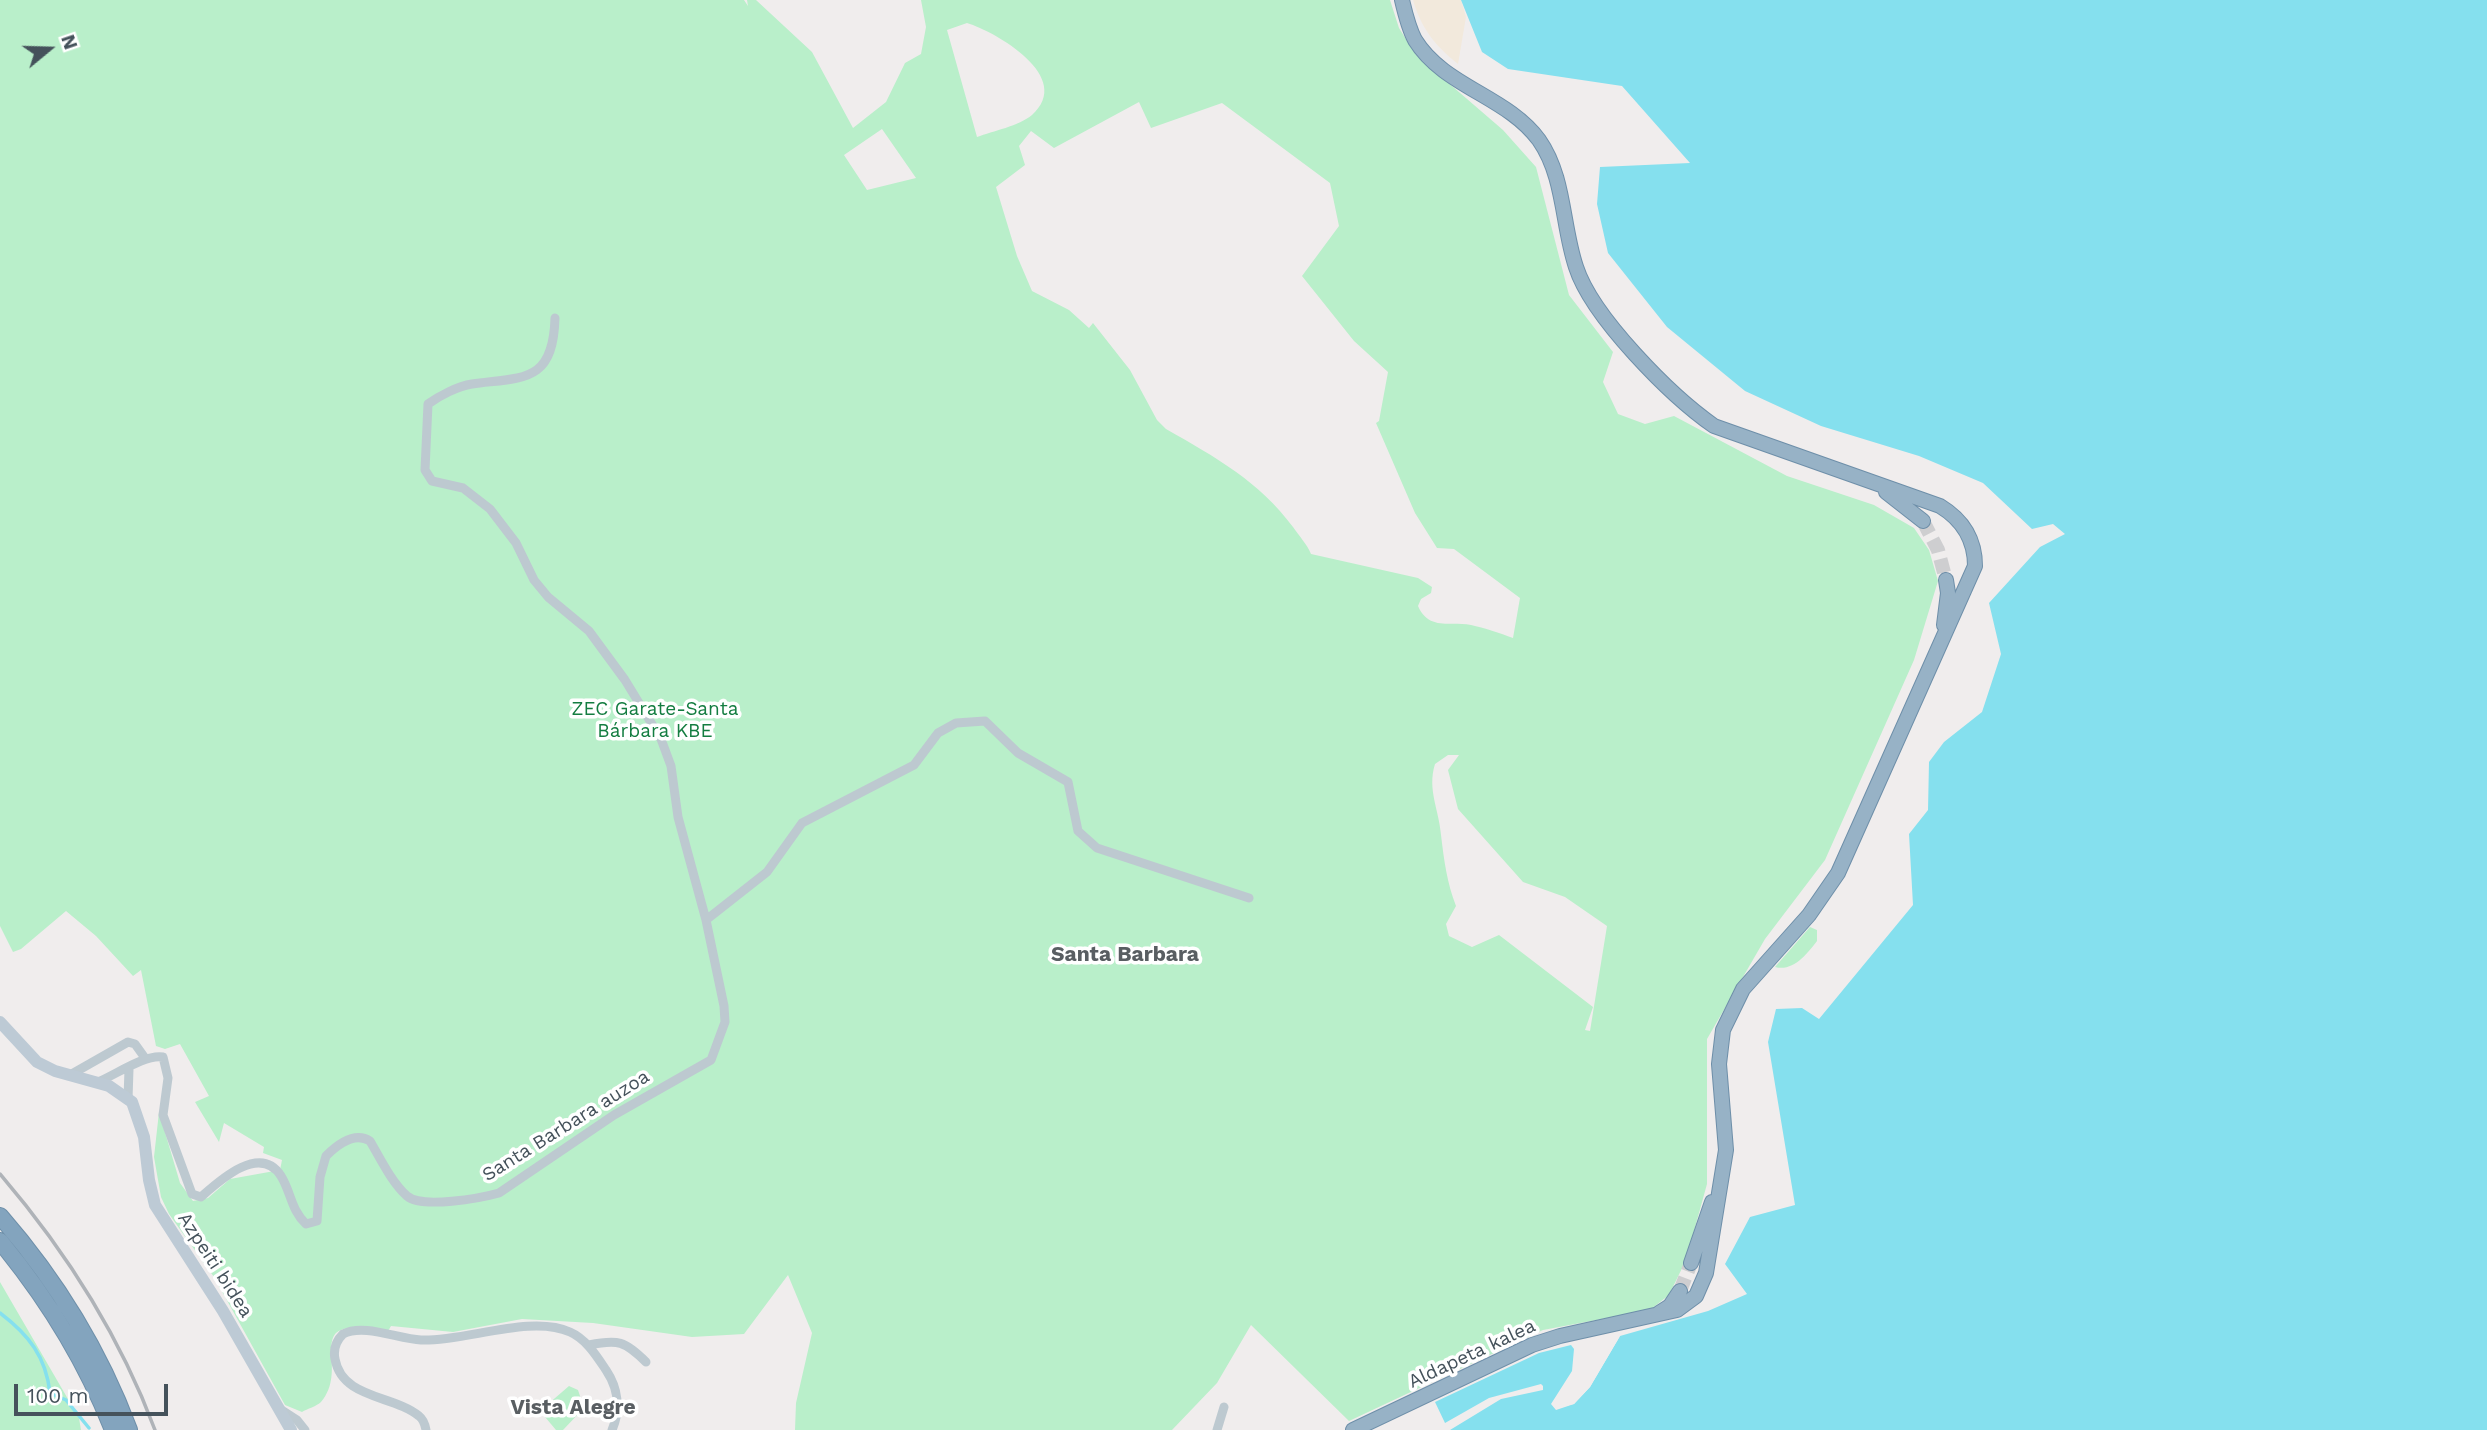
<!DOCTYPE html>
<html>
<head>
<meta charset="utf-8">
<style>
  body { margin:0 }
  #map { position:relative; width:2487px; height:1430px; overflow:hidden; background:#f0eded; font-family:"Work Sans",sans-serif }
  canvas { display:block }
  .north { position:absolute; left:14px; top:14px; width:70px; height:70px; -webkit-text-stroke:5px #fff; paint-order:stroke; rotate:71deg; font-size:19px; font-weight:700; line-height:28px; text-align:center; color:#45525b }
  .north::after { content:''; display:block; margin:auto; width:24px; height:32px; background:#45525b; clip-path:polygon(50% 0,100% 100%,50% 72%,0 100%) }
  .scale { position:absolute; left:14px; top:1384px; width:154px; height:32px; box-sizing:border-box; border:4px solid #45525b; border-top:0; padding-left:9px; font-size:21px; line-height:24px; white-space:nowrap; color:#45525b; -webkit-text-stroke:5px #fff; paint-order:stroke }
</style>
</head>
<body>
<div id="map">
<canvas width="2487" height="1430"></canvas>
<div class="north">N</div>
<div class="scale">100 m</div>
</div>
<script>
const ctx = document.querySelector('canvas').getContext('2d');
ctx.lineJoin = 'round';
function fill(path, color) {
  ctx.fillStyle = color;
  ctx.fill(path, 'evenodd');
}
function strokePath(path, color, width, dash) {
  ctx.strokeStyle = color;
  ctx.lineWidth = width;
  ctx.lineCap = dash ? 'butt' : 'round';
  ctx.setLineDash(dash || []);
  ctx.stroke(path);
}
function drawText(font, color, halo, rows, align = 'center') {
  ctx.font = font + ' "Work Sans",sans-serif';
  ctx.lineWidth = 7;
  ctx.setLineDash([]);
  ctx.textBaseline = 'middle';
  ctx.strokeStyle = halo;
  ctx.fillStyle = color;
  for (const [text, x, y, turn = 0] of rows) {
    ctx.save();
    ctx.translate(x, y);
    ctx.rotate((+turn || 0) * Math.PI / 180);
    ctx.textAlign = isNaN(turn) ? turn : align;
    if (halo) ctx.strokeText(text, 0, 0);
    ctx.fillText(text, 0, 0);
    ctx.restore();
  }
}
fill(new Path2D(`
  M 0,0 L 744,0 L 748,6 L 747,0 L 756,0 L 812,52 L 853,128 L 886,102 L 905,63 L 921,54 L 926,27 L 921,0 L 1390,0 L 1399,28 L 1416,55 L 1503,130 L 1536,167 L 1569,295 L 1613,352 L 1603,382 L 1618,414 L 1645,424 L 1674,416 L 1787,476 L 1874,505 L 1914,528 L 1929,550 L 1938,581 L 1914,660 L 1825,860 L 1765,939 L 1707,1039 L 1707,1184 L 1686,1260 L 1669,1295 L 1650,1310 L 1543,1330 L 1349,1421 L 1251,1325 L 1217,1383 L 1172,1430 L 795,1430 L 796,1403 L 812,1333 L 788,1275 L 744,1334 L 692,1337 L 593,1323 L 522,1319 L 453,1332 L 391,1326 L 387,1333 C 295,1311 353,1365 321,1402 C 317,1406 307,1409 302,1412 L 285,1405 L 214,1277 L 169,1214 L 161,1197 L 154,1157 L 159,1112 L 180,1183 L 193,1201 L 208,1198 L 230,1179 L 280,1170 L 282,1160 L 263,1153 L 264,1147 L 224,1123 L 219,1142 L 195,1102 L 209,1096 L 180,1044 L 165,1049 L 156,1046 L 141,970 L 133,976 L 96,936 L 66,911 L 21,949 L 13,952 L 0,926 ZM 967,23 C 996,32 1075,77 1032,115 C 1019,126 993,131 977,137 L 947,30 ZM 1139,102 L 1151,128 L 1222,103 L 1330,183 L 1339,226 L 1302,276 L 1354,341 L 1388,372 L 1379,421 L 1376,423 L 1415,513 L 1437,548 L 1454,549 L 1520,598 L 1513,638 C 1500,633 1484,628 1471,625 C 1450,621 1429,631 1418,606 L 1421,599 L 1431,593 L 1432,587 L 1418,578 L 1311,554 C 1307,544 1299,536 1293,527 C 1259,481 1215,457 1166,429 L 1157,420 L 1130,370 L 1093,323 L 1089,328 L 1069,310 L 1032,291 L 1017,256 L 996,187 L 1025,165 L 1019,146 L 1031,131 L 1054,148 ZM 882,129 L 916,178 L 867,190 L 844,155 ZM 1448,755 L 1459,755 L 1448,770 L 1458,809 L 1523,882 L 1565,897 L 1607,926 L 1590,1031 L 1585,1030 L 1593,1007 L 1499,935 L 1472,947 L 1449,936 L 1446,924 L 1456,906 C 1447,883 1444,860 1441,835 C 1439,809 1427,790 1435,764 Z
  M 1810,927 L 1817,930 L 1817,941 C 1807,954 1793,972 1775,967 Z
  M 0,1282 L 79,1418 L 81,1430 L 0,1430 Z
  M 569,1386 L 578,1390 L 584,1408 L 563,1430 L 556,1430 L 540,1411 Z`), '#b9efca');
fill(new Path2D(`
  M 1413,0 L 1461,0 L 1466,17 L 1458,64 C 1435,46 1421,28 1413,0 Z`), '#f2e9dc');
fill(new Path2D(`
  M 1461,0 L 2487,0 L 2487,1430 L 1450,1430 L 1501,1399 L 1543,1390 L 1543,1386 L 1541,1384 L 1489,1398 L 1445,1423 L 1435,1402 L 1539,1353 L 1571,1345 L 1574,1349 L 1572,1371 L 1551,1404 L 1556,1410 L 1574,1404 L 1590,1387 L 1620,1336 L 1708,1311 L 1747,1294 L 1725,1264 L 1750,1217 L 1795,1205 L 1768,1042 L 1776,1009 L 1802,1008 L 1819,1019 L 1913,905 L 1909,834 L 1928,810 L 1929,762 L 1944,742 L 1982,712 L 2001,654 L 1989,603 L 2040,547 L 2065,534 L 2053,524 L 2032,529 L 1983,483 L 1919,456 L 1821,426 L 1745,391 L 1667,327 L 1608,253 L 1597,204 L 1600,167 L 1690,163 L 1622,86 L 1508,69 L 1482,52 Z`), '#85e0ee');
fill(new Path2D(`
  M 1620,1336 L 1590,1387 L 1574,1404 L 1564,1406 L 1587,1385 L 1615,1338 Z`), '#f0eded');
strokePath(new Path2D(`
  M 0,1313 C 29,1335 46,1357 50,1393 L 66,1400 L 89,1428`), '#85e0ee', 3.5);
strokePath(new Path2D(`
  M 1923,521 L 1938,550 L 1946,580
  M 1680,1291 L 1691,1263`), '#ceced0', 14, [14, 7]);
const trunk = new Path2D(`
  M 1886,492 L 1923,521
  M 1944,625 L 1948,593 L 1946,580
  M 1691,1263 L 1712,1202
  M 1659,1313 L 1670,1306 L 1680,1291
  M 1353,1430 L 1532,1345 L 1560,1336 L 1677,1310 L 1696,1296 L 1706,1273 L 1726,1150 L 1719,1064 L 1723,1030 L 1743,989 L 1809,915 L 1838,873 L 1975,566 C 1975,539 1963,520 1940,506 L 1714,426 C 1671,396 1592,317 1576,267 C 1562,226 1565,177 1539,140 C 1507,96 1444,87 1415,40 C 1409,29 1405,13 1402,0`);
const motorway = new Path2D(`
  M 0,1216 C 55,1279 100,1352 129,1430
  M 0,1241 C 47,1298 86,1361 113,1430`);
strokePath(trunk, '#6e8fa9', 16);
strokePath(motorway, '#6e8fa9', 18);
strokePath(new Path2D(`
  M 706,920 L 767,872 L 802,823 L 914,765 L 938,733 L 956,723 L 985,721 L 1018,753 L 1068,782 L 1078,831 L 1097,848 L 1249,898
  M 70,1075 L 128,1042 L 135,1044 L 145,1058
  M 98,1082 C 117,1074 145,1054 163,1057 L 168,1078 L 163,1115 L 192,1194 L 201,1197 C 219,1181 260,1143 281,1176 C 291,1192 291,1210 306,1224 L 317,1221 L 320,1177 L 326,1156 C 337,1145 354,1131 370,1141 C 380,1158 392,1183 407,1196 C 422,1209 481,1198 499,1193 L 614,1115 L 711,1060 L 725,1022 L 724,1006 L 706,920 L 678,817 L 671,766 L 661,739 L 625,680 L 589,631 L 548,597 L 534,580 L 516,543 L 490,509 L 463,488 L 432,481 L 425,470 L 428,404 C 439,396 458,386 472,384 C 524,377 553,383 555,318
  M 128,1099 L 129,1069
  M 589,1345 C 618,1339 625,1341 646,1362
  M 280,1409 L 297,1420 L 305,1430
  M 426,1430 C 425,1424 423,1419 419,1416 C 394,1395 342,1399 335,1359 C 333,1349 336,1341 343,1334 C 364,1323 398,1339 421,1340 C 464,1342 531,1314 570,1332 C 586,1339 596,1355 606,1370 C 618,1388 621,1409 612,1430
  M 1217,1430 L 1224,1407`), '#bdc9d0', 9);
strokePath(new Path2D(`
  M 0,1022 L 37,1062 L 55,1071 L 109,1086 L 132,1102 L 144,1137 L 149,1180 L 155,1205 L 223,1311 L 291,1430`), '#bdcad5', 12);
strokePath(trunk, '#97b2c6', 14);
strokePath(motorway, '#83a4be', 16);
strokePath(new Path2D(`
  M 0,1174 C 65,1250 120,1336 155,1430`), '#afb3b8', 3.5);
drawText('19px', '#147d41', '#fff', [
  ["ZEC Garate-Santa",655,709],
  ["Bárbara KBE",655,731]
]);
drawText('19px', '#45525b', '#fff', [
  ["Santa Barbara auzoa",566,1126,-32],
  ["Azpeiti bidea",215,1265,57],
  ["Aldapeta kalea",1472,1354,-25]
]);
drawText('bold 21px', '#595e62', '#fff', [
  ["Santa Barbara",1125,955],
  ["Vista Alegre",573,1408]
]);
</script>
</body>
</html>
